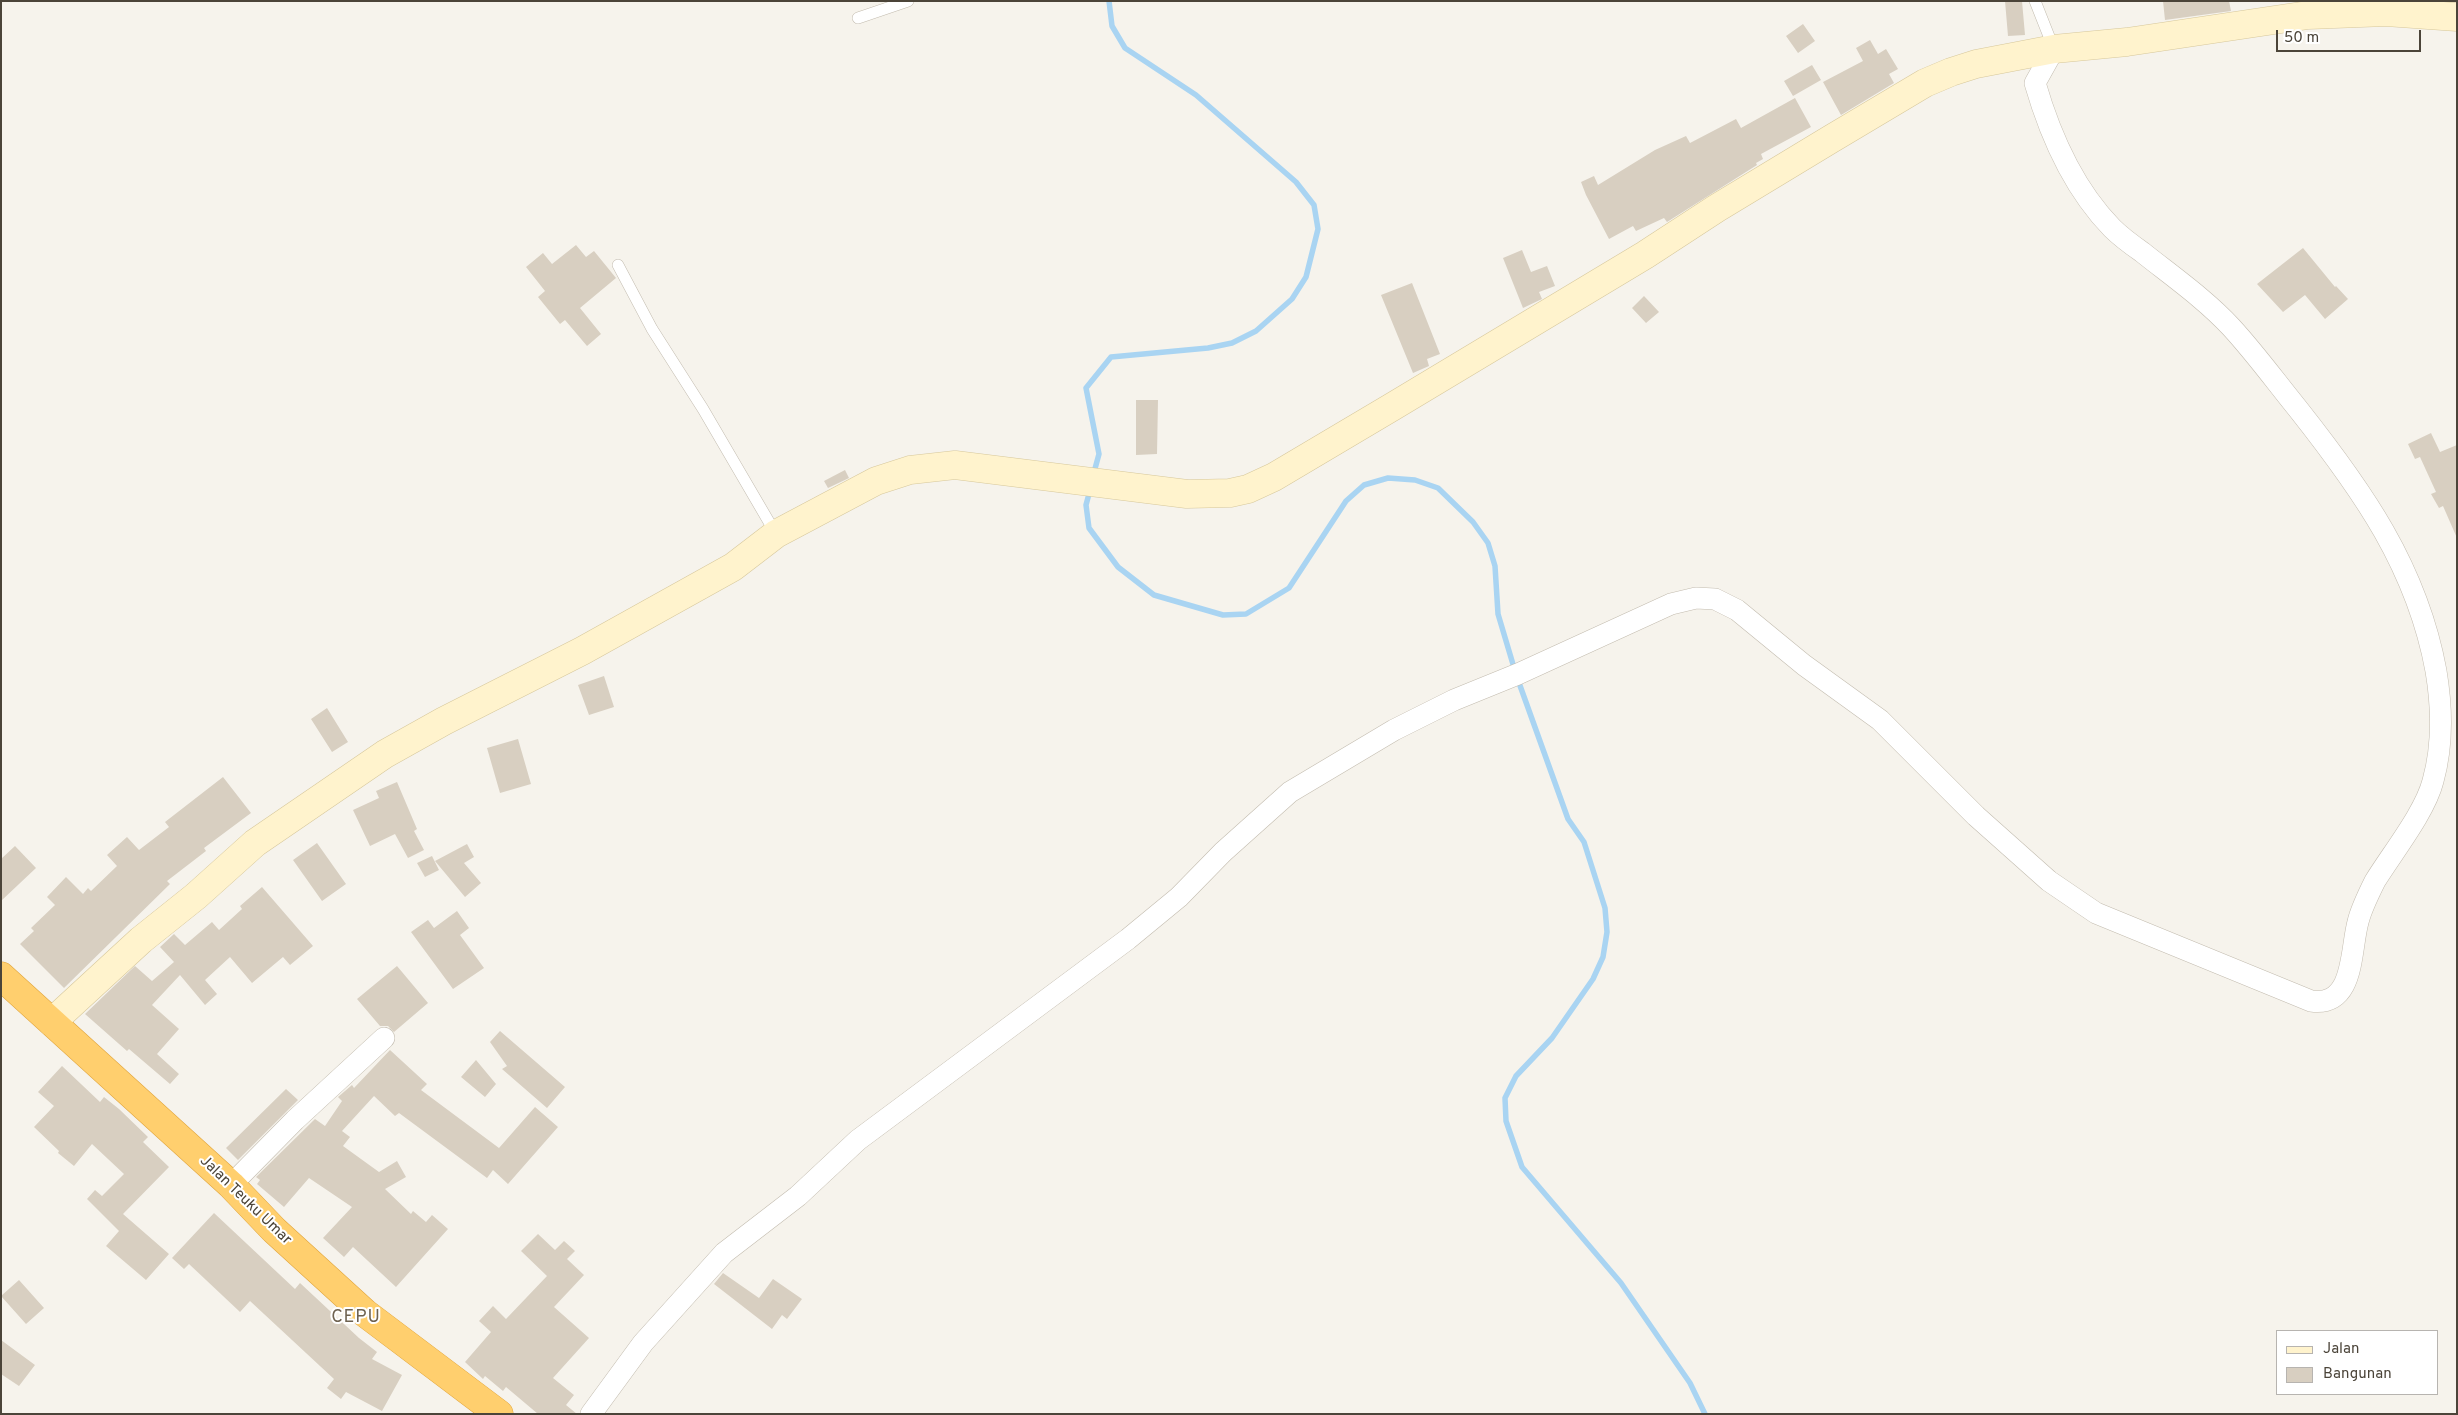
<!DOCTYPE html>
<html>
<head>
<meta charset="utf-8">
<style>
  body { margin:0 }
  #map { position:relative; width:2458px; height:1415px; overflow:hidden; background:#f6f3ec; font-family:Overpass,sans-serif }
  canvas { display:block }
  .frame { position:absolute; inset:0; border:2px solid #4b4439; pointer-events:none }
  .legend { position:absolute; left:2276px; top:1330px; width:162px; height:65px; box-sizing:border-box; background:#fff; border:1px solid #b7b4b0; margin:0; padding:6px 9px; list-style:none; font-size:15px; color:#4b4439 }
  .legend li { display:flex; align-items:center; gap:10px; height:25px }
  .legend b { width:25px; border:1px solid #b7b4b0 }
  .scale { position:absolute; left:2276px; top:30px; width:145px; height:22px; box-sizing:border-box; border:2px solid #4b4439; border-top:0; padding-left:6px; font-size:15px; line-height:18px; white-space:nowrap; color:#4b4439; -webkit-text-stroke:4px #fff; paint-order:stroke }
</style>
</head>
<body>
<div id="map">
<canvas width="2458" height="1415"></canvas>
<div class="frame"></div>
<ul class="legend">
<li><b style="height:6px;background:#fff3cd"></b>Jalan</li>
<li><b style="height:14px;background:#d8cfc1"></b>Bangunan</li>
</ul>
<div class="scale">50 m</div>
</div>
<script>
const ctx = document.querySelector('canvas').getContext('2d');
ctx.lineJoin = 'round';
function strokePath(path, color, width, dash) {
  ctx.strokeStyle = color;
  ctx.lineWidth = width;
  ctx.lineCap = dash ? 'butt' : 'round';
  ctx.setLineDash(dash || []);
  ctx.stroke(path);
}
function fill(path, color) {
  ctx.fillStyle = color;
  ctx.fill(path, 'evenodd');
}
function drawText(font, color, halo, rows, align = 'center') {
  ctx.font = font + ' Overpass,sans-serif';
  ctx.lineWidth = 4;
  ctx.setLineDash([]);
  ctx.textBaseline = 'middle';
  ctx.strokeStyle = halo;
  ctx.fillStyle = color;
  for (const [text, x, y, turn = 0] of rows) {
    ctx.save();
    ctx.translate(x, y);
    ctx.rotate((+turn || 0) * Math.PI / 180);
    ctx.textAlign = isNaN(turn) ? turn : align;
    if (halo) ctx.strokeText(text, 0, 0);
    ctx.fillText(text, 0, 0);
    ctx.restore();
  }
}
strokePath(new Path2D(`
  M 1093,476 L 1099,454 L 1086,388 L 1111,357 L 1208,348 L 1232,343 L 1256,331 L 1292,299 L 1306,277 L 1318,229 L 1314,205 L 1296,182 L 1196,95 L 1125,48 L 1112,26 L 1109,1
  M 1090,490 L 1086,505 L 1089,528 L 1118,567 L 1154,595 L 1223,615 L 1246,614 L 1289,588 L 1346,501 L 1364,485 L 1388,478 L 1415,480 L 1438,488 L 1473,522 L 1488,543 L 1495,566 L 1498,614 L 1515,671
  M 1518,680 L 1568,819 L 1584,842 L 1605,908 L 1607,932 L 1603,957 L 1593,979 L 1552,1038 L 1516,1076 L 1505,1098 L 1506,1121 L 1522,1167 L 1621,1283 L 1690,1383 L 1705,1414`), '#a9d4f2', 5.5);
fill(new Path2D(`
  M 2005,1 L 2022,1 L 2025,35 L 2008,36 Z
  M 2163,1 L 2229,1 L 2231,11 L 2165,20 Z
  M 1803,24 L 1815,41 L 1798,53 L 1786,36 Z
  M 1870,40 L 1878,54 L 1886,49 L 1898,69 L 1889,74 L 1894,83 L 1841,115 L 1823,82 L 1863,61 L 1856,48 Z
  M 1812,65 L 1821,80 L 1793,96 L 1784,81 Z
  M 1795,98 L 1811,127 L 1761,154 L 1763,159 L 1756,163 L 1757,165 L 1667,222 L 1664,218 L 1636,231 L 1633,226 L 1609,239 L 1586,195 L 1581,182 L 1594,176 L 1598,185 L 1655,150 L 1686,136 L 1690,143 L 1736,119 L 1741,128 Z
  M 576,245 L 586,257 L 594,251 L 616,278 L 580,308 L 601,334 L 587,346 L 565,320 L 560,324 L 538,297 L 545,291 L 526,267 L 543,253 L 552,264 Z
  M 2303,248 L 2335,287 L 2336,286 L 2348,299 L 2325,319 L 2305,295 L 2283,312 L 2257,284 Z
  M 1522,250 L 1531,272 L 1547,266 L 1555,286 L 1539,292 L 1542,299 L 1523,308 L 1503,258 Z
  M 1412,283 L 1440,354 L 1427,359 L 1429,366 L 1413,373 L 1381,295 Z
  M 1644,296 L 1659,312 L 1646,323 L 1632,308 Z
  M 1136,400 L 1158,400 L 1157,454 L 1136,455 Z
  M 2431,433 L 2440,452 L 2457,445 L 2457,538 L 2443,506 L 2439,508 L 2431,494 L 2436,492 L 2420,457 L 2415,459 L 2408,444 Z
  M 845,470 L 849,478 L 828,488 L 824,481 Z
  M 604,676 L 614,707 L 589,715 L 578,685 Z
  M 327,708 L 348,742 L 332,752 L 311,719 Z
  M 518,739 L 531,784 L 500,793 L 487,748 Z
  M 223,777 L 251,813 L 204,848 L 206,851 L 167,881 L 170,884 L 64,988 L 20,944 L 34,931 L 31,928 L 55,905 L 47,897 L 66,877 L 83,894 L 88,888 L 91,891 L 117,866 L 107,855 L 127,837 L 139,850 L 169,827 L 165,822 Z
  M 397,782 L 417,829 L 414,831 L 424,850 L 408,858 L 395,834 L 370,846 L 353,810 L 379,798 L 376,791 Z
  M 317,843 L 346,884 L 322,901 L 293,860 Z
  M 467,844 L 474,857 L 464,863 L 481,883 L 465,897 L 435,861 Z
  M 15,846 L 36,868 L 1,901 L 1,859 Z
  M 432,856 L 439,870 L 425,877 L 417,863 Z
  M 262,887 L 313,946 L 290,965 L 283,957 L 252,983 L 230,957 L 205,980 L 217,994 L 205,1005 L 180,975 L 152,1005 L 179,1029 L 157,1054 L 179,1074 L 170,1084 L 129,1049 L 127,1051 L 85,1014 L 135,966 L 152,981 L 174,962 L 160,947 L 174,934 L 185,945 L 212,922 L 219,930 L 242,909 L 240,906 Z
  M 457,911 L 469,928 L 460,935 L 484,968 L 453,989 L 411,932 L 428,920 L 434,928 Z
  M 397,966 L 428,1003 L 394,1032 L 388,1026 L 380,1026 L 357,999 Z
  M 500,1031 L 565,1087 L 547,1108 L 502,1069 L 507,1066 L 490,1042 Z
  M 390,1050 L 427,1084 L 421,1090 L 499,1148 L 535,1107 L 558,1127 L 508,1184 L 493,1170 L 487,1178 L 399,1113 L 395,1116 L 374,1096 L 342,1131 L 350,1137 L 343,1146 L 379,1172 L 397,1161 L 406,1177 L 385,1189 L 411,1214 L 413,1211 L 426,1222 L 432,1215 L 448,1229 L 396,1287 L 353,1247 L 344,1257 L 323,1238 L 352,1207 L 309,1178 L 284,1207 L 257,1184 L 260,1180 L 256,1177 L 315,1119 L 325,1126 L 342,1101 L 338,1097 L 352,1085 L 354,1088 Z
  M 476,1060 L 496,1084 L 485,1097 L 461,1077 Z
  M 62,1066 L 100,1102 L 104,1097 L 119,1109 L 148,1137 L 143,1142 L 169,1167 L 123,1214 L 169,1254 L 146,1280 L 106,1246 L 119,1231 L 87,1199 L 95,1190 L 102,1196 L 124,1174 L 92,1144 L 74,1166 L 58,1153 L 59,1151 L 34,1127 L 54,1106 L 38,1092 Z
  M 286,1089 L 298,1100 L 238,1160 L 226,1148 Z
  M 214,1213 L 295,1289 L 300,1283 L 359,1338 L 377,1352 L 372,1359 L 402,1375 L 382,1411 L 346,1392 L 341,1399 L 327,1388 L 334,1379 L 250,1301 L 240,1312 L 189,1264 L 184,1269 L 172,1258 Z
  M 538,1234 L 555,1250 L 564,1241 L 575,1251 L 567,1259 L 584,1275 L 554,1307 L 589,1338 L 553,1378 L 574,1395 L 566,1405 L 577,1414 L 538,1414 L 506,1387 L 503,1391 L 485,1376 L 483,1379 L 465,1362 L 491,1332 L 479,1321 L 493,1306 L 506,1319 L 547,1276 L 521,1251 Z
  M 723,1273 L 759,1298 L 773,1279 L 802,1299 L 787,1319 L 782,1315 L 772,1329 L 714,1284 Z
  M 19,1280 L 44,1308 L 26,1324 L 1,1296 Z
  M 1,1340 L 35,1365 L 19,1386 L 1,1374 Z`), '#d8cfc1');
const lane = new Path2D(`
  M 2035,1 L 2054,49
  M 858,18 L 908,1
  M 618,265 L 652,329 L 703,409 L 776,534`);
const street = new Path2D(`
  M 231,1185 L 295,1120 L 384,1038
  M 591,1414 L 643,1343 L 724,1253 L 798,1196 L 858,1140 L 1128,939 L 1179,897 L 1223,852 L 1290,792 L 1394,730 L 1454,700 L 1518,674 L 1671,604 L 1696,598 L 1715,599 L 1737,610 L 1804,665 L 1880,720 L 1976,816 L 2049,881 L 2096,913 L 2311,1001 C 2355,1007 2350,951 2358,922 C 2361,909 2369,893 2375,881 C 2393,852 2425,812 2433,781 C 2443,745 2442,707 2436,671 C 2417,567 2362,490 2298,409 C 2276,382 2255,353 2231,327 C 2205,299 2172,276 2142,252 C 2132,245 2121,237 2112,228 C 2073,188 2050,135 2035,83 L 2054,49`);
const secondary = new Path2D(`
  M 52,1022 L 141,940 L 196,896 L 255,843 L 385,754 L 444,721 L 582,651 L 733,567 L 776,534 L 876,481 L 910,470 L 955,465 L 1187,494 L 1230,493 L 1248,489 L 1274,477 L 1392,407 L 1645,255 L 1717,208 L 1831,139 L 1925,83 L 1951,72 L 1976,64 L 2054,49 L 2127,42 L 2308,15 L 2386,12 L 2457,17`);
const highway = new Path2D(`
  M 1,976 L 231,1185 L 274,1230 L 365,1313 L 499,1414`);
strokePath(lane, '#c2bbae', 12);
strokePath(street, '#c2bbae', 22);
strokePath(secondary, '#d6c79b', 29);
strokePath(highway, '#e0a43c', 29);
strokePath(lane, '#fff', 11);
strokePath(street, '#fff', 21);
strokePath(secondary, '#fff3cd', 28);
strokePath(highway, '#ffcf6e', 28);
drawText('15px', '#4b4439', '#fff', [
  ["Jalan Teuku Umar",245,1201,44]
]);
ctx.letterSpacing = '1px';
drawText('18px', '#6e6250', '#fff', [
  ["CEPU",356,1318]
]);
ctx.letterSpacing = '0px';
</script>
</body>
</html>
